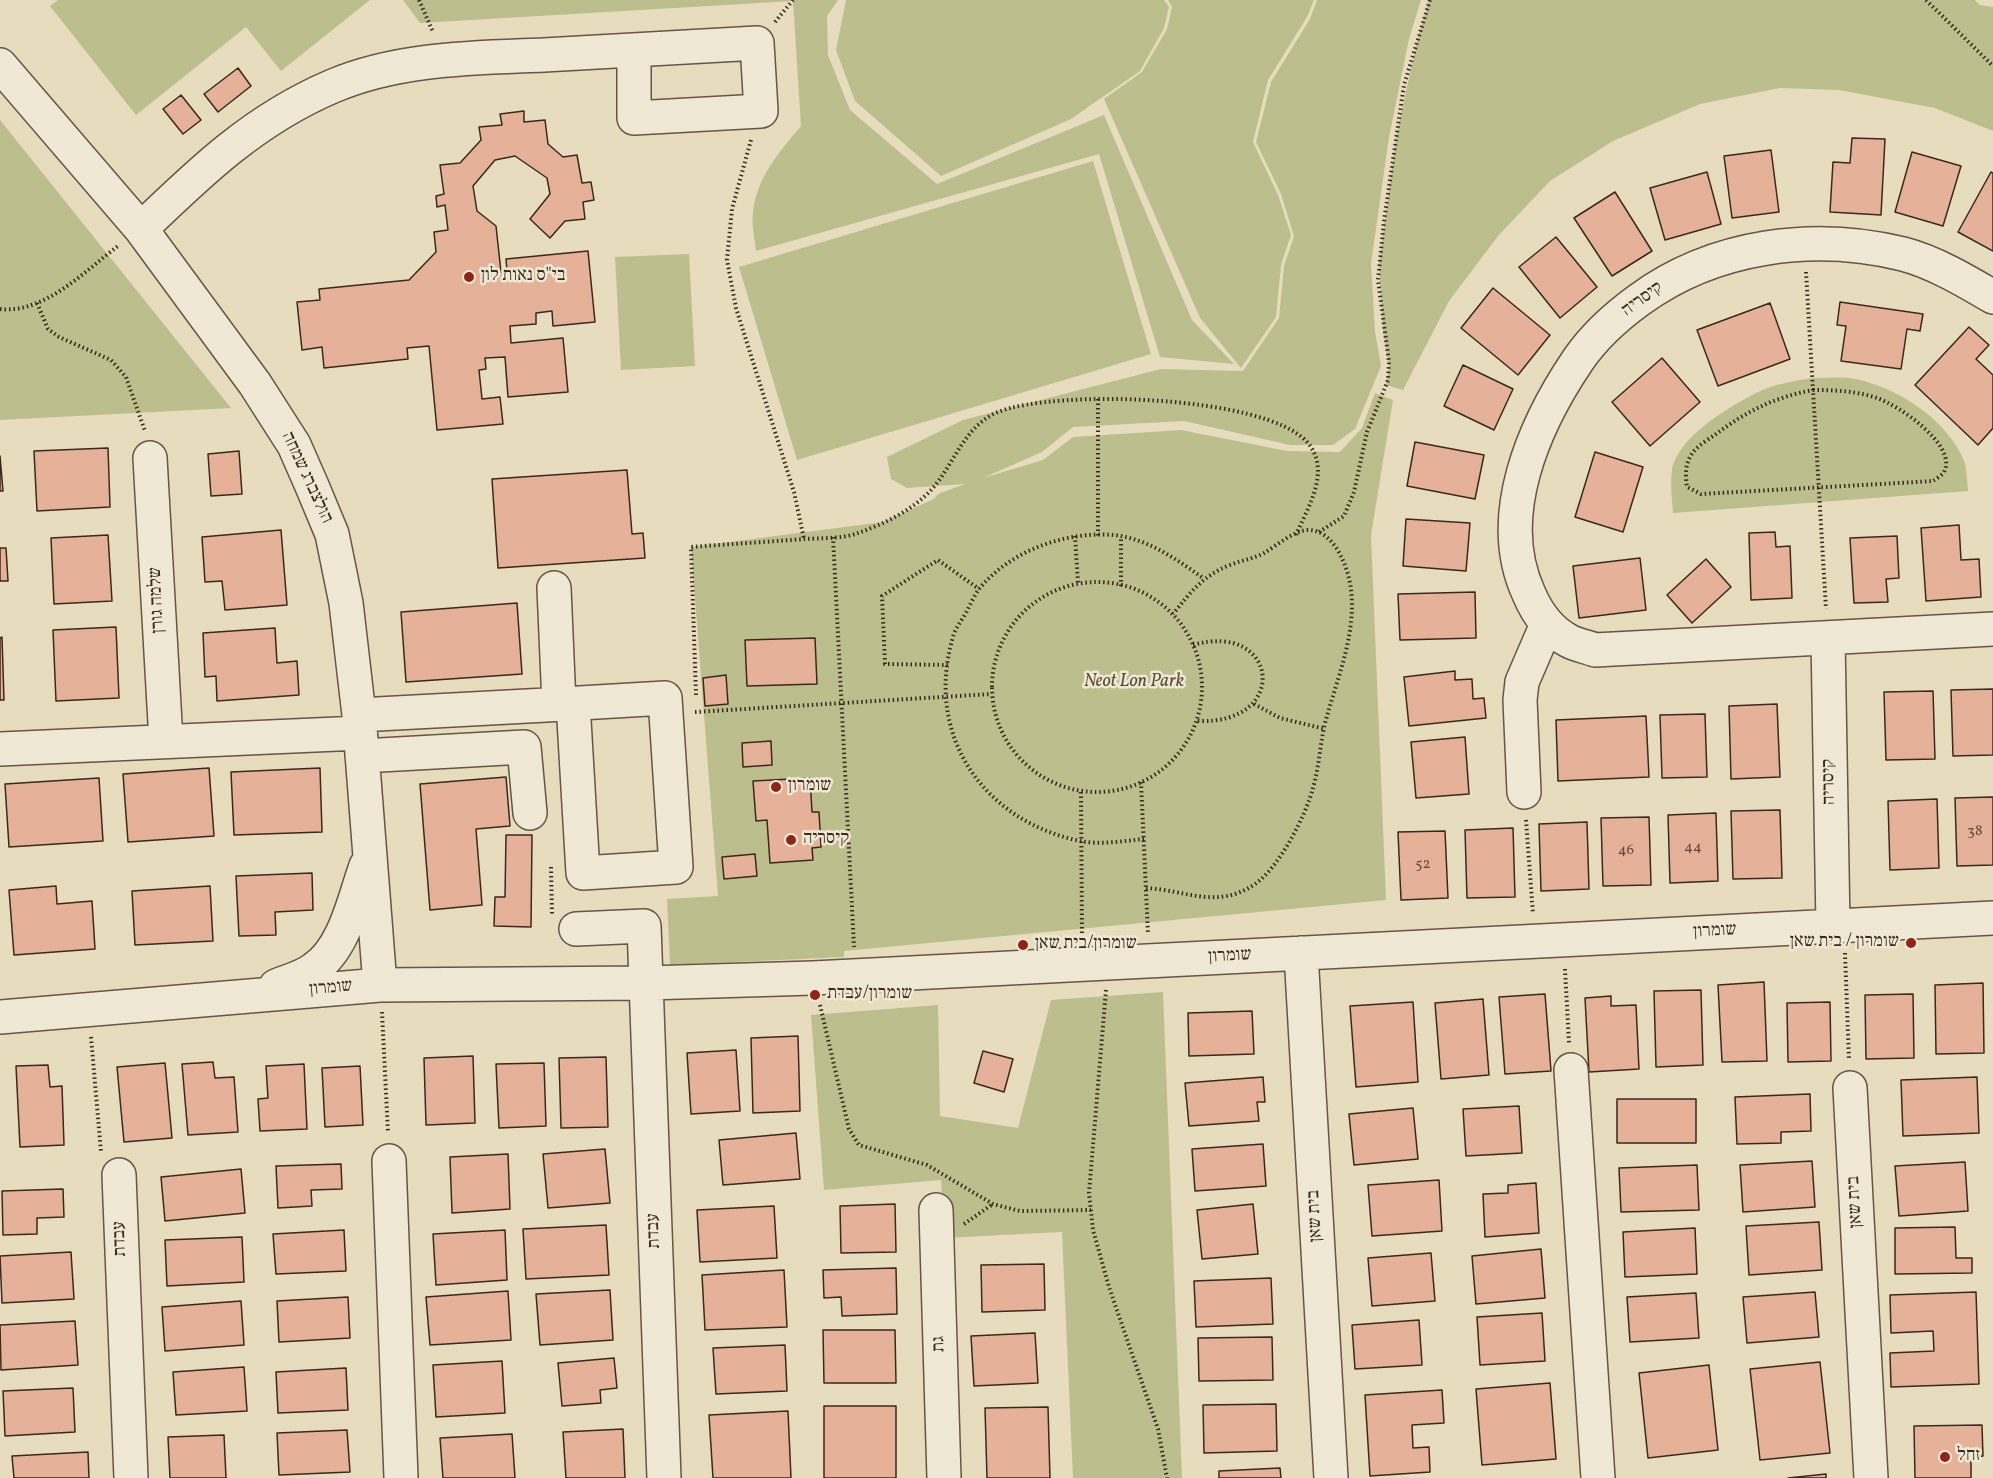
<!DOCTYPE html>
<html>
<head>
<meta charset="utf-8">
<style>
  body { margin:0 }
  canvas { display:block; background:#e7dcbd }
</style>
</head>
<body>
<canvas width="1993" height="1478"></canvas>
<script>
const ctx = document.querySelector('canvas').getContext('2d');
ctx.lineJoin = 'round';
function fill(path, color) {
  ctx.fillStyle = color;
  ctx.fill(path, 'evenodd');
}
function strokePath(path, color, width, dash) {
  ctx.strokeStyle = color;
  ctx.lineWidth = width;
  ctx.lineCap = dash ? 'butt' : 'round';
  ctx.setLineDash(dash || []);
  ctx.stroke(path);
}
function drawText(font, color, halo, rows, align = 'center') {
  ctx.font = font + ' Vollkorn,"Frank Ruhl Libre",serif';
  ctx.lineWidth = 5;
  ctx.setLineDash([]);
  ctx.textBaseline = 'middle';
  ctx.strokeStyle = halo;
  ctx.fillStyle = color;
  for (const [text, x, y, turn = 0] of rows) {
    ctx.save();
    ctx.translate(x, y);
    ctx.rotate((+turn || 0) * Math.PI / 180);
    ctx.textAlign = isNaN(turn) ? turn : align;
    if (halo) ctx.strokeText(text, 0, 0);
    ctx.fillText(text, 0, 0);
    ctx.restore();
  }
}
fill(new Path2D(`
  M 58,0 L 370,0 L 281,71 L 246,27 L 136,115 L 50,6 Z
  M 403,0 L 838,0 L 827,16 L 828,55 L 850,110 L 937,184 L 1104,115 L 1192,320 L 1234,364 L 1160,357 L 1099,154 L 756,251 C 755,239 751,225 753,213 C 756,178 780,151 801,126 L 793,1 L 420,23 Z
  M 846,0 L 1164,0 L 1169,7 L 1164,28 L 1140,71 L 1071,119 L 941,176 L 855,101 L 836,50 Z
  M 1168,0 L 1314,0 L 1307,17 L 1268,80 L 1253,142 L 1278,195 L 1291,235 L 1281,265 L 1276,317 L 1241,368 L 1200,318 L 1104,99 L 1142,72 L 1167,29 L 1172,7 Z
  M 1317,0 L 1421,0 L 1409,39 L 1389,137 L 1371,264 L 1375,331 L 1381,366 L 1355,429 L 1333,445 L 1290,445 L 1184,421 L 1073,427 L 1042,452 L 983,478 L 1043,460 L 1073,437 L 1181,430 L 1287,451 L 1340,452 L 1362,428 L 1375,393 L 1393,400 L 1371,535 L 1386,900 L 844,951 L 844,957 L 670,965 L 667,899 L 718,896 L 691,547 L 883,522 L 934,499 L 938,494 L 965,484 L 907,488 L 891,479 L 887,457 L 963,420 L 1161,369 L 1243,371 L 1279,318 L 1284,266 L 1294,236 L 1281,194 L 1256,142 L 1271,82 L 1310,19 Z
  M 1429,0 L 1975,0 L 1980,5 L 1993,7 L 1993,131 L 1935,108 L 1839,90 L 1780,88 L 1700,104 L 1613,141 L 1550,181 L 1498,236 L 1449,301 L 1403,390 L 1386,385 L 1389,367 L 1383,331 L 1379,264 L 1396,138 L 1417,41 Z
  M 0,120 L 231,408 L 0,420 Z
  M 1093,161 L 1151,354 L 797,460 L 739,267 Z
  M 689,254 L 695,366 L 621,370 L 615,257 Z
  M 1812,378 C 1824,378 1837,377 1849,378 C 1895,385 1948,419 1965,463 C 1967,472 1967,482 1968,491 L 1673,513 C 1672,499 1670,484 1672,471 C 1676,438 1730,406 1758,392 C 1775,384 1794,381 1812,378 Z
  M 1163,992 L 1182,1478 L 1073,1478 L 1062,1232 L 944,1238 L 941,1180 L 824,1190 L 811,1015 L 938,1005 L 940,1116 L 1018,1128 L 1051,1000 Z`), '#bcbf8d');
const building = new Path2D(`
  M 238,68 L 251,86 L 218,112 L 204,94 Z
  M 181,95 L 201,120 L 183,134 L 163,109 Z
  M 524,111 L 524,122 L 545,120 L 548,144 L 563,157 L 577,155 L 582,183 L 591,182 L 594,200 L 583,202 L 585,219 L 565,221 L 550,238 L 530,219 L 550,194 L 547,178 L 515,156 L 495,160 L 473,186 L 477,211 L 496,226 L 501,272 L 507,271 L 506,259 L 588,251 L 595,322 L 553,326 L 552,311 L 536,313 L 536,324 L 510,326 L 511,343 L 563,338 L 568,392 L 508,397 L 505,357 L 485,358 L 486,369 L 479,370 L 482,399 L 500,397 L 503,424 L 437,430 L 429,346 L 407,348 L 408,359 L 324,368 L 322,347 L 302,350 L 297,302 L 320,300 L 319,289 L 409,280 L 436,252 L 434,232 L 448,230 L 445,205 L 437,207 L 436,196 L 444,194 L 440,165 L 460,163 L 481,140 L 479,127 L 502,125 L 500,114 Z
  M 1852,138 L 1885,139 L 1881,215 L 1830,212 L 1833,162 L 1850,163 Z
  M 1771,150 L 1779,212 L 1732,218 L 1724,156 Z
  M 1912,152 L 1961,166 L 1943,226 L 1895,212 Z
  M 1707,172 L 1721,224 L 1665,240 L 1650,188 Z
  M 1991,172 L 1993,173 L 1993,251 L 1958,232 Z
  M 1615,192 L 1652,251 L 1612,276 L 1574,218 Z
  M 1556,237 L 1597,287 L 1560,318 L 1519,267 Z
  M 1493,288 L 1550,335 L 1518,375 L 1461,328 Z
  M 1840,302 L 1923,314 L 1920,331 L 1907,329 L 1901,369 L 1841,361 L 1846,326 L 1837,325 Z
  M 1770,303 L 1790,359 L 1718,386 L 1697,330 Z
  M 1969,327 L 1989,345 L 1976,359 L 1993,375 L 1993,428 L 1978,445 L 1915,385 Z
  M 1662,358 L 1700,402 L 1650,446 L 1612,402 Z
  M 1463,365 L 1513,389 L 1494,430 L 1444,406 Z
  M 1415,442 L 1484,455 L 1475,499 L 1407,486 Z
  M 108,448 L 110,507 L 37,511 L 34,451 Z
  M 239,451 L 242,494 L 211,496 L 208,454 Z
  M 1595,452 L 1643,467 L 1623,532 L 1575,517 Z
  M 0,456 L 3,491 L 0,491 Z
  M 627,470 L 632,534 L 643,533 L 645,558 L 498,568 L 492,479 Z
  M 1406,519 L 1470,523 L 1466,571 L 1403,566 Z
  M 1959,525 L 1961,560 L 1979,559 L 1981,597 L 1926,601 L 1921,528 Z
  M 281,530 L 287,605 L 225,610 L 222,581 L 205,582 L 202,537 Z
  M 1775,532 L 1776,547 L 1790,546 L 1792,598 L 1751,600 L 1749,533 Z
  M 108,535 L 112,601 L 54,604 L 51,538 Z
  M 1897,536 L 1899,578 L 1886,579 L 1888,602 L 1854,603 L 1850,538 Z
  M 0,548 L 6,548 L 8,581 L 0,581 Z
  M 1640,558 L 1646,610 L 1579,618 L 1573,566 Z
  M 1706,559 L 1731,587 L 1692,623 L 1667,595 Z
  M 1475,592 L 1476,638 L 1400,640 L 1398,594 Z
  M 517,603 L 522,674 L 406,682 L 401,612 Z
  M 116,627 L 119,698 L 56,701 L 53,630 Z
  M 275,628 L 277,663 L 297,661 L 299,695 L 217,701 L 216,676 L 205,677 L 203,633 Z
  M 2,637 L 4,700 L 0,700 L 0,638 Z
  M 815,638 L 817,684 L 747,686 L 745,640 Z
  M 1455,671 L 1455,680 L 1472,679 L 1473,699 L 1484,698 L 1486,718 L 1409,726 L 1404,677 Z
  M 726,675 L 728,704 L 705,706 L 703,678 Z
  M 1993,689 L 1993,755 L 1953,756 L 1951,690 Z
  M 1933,691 L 1935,759 L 1886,760 L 1884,692 Z
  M 1777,704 L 1780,777 L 1731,779 L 1729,706 Z
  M 1705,714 L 1707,777 L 1662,778 L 1660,715 Z
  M 1646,716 L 1649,777 L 1558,781 L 1556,720 Z
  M 1465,737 L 1469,794 L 1416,798 L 1411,742 Z
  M 771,741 L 772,765 L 743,767 L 742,743 Z
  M 209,768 L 214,836 L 128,842 L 123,774 Z
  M 320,768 L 322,832 L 234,835 L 231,772 Z
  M 506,777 L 510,826 L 476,829 L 482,905 L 430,910 L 420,784 Z
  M 99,778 L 103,841 L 9,847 L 5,784 Z
  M 810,778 L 812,812 L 819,812 L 821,847 L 812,848 L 813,860 L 770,863 L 767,820 L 756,821 L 753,781 Z
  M 1993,797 L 1993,865 L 1957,866 L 1955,798 Z
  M 1937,799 L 1939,868 L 1890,870 L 1888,801 Z
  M 1780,810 L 1782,878 L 1733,879 L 1731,811 Z
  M 1716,813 L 1718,881 L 1670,883 L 1668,815 Z
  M 1649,817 L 1651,885 L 1603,886 L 1601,818 Z
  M 1587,822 L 1589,889 L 1541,891 L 1539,824 Z
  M 1513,828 L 1515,897 L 1467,898 L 1465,830 Z
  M 1445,831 L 1448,898 L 1401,900 L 1398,832 Z
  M 506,835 L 532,835 L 531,927 L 494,926 L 495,897 L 505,897 Z
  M 755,854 L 757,876 L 724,879 L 722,857 Z
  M 312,873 L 313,910 L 275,912 L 276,935 L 239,936 L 236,876 Z
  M 56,886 L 57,904 L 92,901 L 95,949 L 14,955 L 9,890 Z
  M 210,886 L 213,941 L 135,945 L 132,891 Z
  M 1764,982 L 1767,1061 L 1722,1062 L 1718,985 Z
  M 1983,983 L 1984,1053 L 1936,1054 L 1935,985 Z
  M 1701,990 L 1703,1065 L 1656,1067 L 1654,991 Z
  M 1545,994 L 1551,1071 L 1505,1074 L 1499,997 Z
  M 1913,994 L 1914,1058 L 1866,1059 L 1865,995 Z
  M 1611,996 L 1611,1006 L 1636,1005 L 1639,1069 L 1589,1072 L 1585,998 Z
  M 1483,999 L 1489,1075 L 1441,1079 L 1435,1003 Z
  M 1413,1002 L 1418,1082 L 1356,1087 L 1350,1006 Z
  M 1830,1002 L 1831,1061 L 1788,1062 L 1787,1003 Z
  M 1252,1011 L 1254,1054 L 1189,1056 L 1188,1013 Z
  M 798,1036 L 800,1111 L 753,1113 L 751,1038 Z
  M 736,1050 L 740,1111 L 691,1114 L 687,1053 Z
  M 983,1051 L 1013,1059 L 1004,1092 L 974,1083 Z
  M 473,1056 L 475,1123 L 426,1125 L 424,1058 Z
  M 606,1057 L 608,1127 L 561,1128 L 559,1058 Z
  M 213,1062 L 215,1078 L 234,1077 L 238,1132 L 188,1135 L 182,1064 Z
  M 165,1063 L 172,1138 L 124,1142 L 117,1067 Z
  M 544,1063 L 546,1126 L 499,1128 L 496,1064 Z
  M 304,1064 L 307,1129 L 260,1131 L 258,1099 L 268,1098 L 266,1066 Z
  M 48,1065 L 50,1087 L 62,1086 L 64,1145 L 20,1147 L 16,1066 Z
  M 360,1066 L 363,1125 L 325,1127 L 322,1068 Z
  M 1263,1077 L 1265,1102 L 1257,1102 L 1259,1121 L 1189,1126 L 1185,1083 Z
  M 1977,1077 L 1979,1133 L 1903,1136 L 1901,1080 Z
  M 1810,1094 L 1811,1131 L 1781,1132 L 1781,1143 L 1737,1144 L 1735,1097 Z
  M 1617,1099 L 1696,1099 L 1696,1143 L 1617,1143 Z
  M 1519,1106 L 1522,1153 L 1466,1156 L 1463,1109 Z
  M 1413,1108 L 1418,1159 L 1354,1165 L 1349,1114 Z
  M 796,1133 L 800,1179 L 723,1185 L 719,1140 Z
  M 1263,1144 L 1266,1186 L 1195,1191 L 1192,1149 Z
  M 605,1149 L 610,1203 L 548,1208 L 543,1154 Z
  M 508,1154 L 510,1209 L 452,1213 L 450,1157 Z
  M 1812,1161 L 1815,1207 L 1743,1212 L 1740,1165 Z
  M 1965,1162 L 1968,1211 L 1899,1216 L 1895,1166 Z
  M 341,1164 L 342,1189 L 311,1190 L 312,1206 L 278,1208 L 276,1166 Z
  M 1697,1165 L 1699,1210 L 1621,1212 L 1619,1168 Z
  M 241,1169 L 245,1213 L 165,1221 L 161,1177 Z
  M 1439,1180 L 1442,1231 L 1372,1236 L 1368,1185 Z
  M 1536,1183 L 1539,1233 L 1485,1237 L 1483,1194 L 1508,1193 L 1508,1185 Z
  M 63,1189 L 64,1217 L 37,1218 L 37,1234 L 3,1235 L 2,1191 Z
  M 895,1204 L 896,1252 L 841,1253 L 840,1206 Z
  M 1253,1204 L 1258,1254 L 1202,1259 L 1197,1210 Z
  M 774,1206 L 777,1258 L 700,1262 L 697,1210 Z
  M 1819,1222 L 1822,1270 L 1749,1275 L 1746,1226 Z
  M 606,1225 L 609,1275 L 526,1279 L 523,1229 Z
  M 1955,1227 L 1956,1258 L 1972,1258 L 1972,1273 L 1895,1274 L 1895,1228 Z
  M 1695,1228 L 1697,1274 L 1625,1277 L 1623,1232 Z
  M 344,1230 L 346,1271 L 276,1274 L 273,1234 Z
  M 505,1230 L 507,1280 L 436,1285 L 433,1234 Z
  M 242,1237 L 244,1282 L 167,1286 L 165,1240 Z
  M 1541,1249 L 1545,1298 L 1476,1304 L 1472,1256 Z
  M 71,1252 L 74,1299 L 2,1303 L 0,1256 Z
  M 1431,1253 L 1435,1301 L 1372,1306 L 1368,1258 Z
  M 1044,1264 L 1045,1310 L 982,1312 L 981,1265 Z
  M 896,1268 L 897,1314 L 842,1316 L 841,1297 L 824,1298 L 823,1270 Z
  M 784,1270 L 787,1327 L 705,1330 L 702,1275 Z
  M 1271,1278 L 1273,1324 L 1196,1327 L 1194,1281 Z
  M 610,1290 L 613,1340 L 540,1345 L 536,1294 Z
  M 508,1291 L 511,1340 L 430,1345 L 426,1297 Z
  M 1815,1292 L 1819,1337 L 1747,1343 L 1743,1297 Z
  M 1976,1292 L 1979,1384 L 1891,1387 L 1890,1353 L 1934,1351 L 1933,1331 L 1891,1333 L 1890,1295 Z
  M 1696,1293 L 1699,1338 L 1630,1342 L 1627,1297 Z
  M 348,1297 L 350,1338 L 279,1342 L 277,1301 Z
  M 241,1301 L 244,1345 L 165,1351 L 162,1307 Z
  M 1542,1313 L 1545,1361 L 1480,1365 L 1477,1317 Z
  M 1419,1320 L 1422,1365 L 1355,1369 L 1352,1325 Z
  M 75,1321 L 78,1365 L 1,1370 L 0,1325 Z
  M 823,1330 L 895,1330 L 896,1383 L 824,1383 Z
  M 1035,1333 L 1038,1383 L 974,1386 L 971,1336 Z
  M 1272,1337 L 1273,1380 L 1199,1381 L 1198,1338 Z
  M 785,1345 L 787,1391 L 716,1394 L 713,1348 Z
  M 614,1358 L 617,1388 L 600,1390 L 601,1403 L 562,1406 L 558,1363 Z
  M 502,1361 L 505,1413 L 436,1417 L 433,1365 Z
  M 1820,1362 L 1830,1453 L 1760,1460 L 1750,1369 Z
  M 1709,1365 L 1718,1450 L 1648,1458 L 1639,1373 Z
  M 244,1367 L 247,1411 L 176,1415 L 173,1372 Z
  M 346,1368 L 348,1410 L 278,1413 L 276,1372 Z
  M 1550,1383 L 1556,1459 L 1482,1465 L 1476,1389 Z
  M 73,1388 L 75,1432 L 5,1436 L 3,1391 Z
  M 1442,1390 L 1444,1423 L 1412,1425 L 1413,1448 L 1429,1447 L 1430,1472 L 1370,1476 L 1365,1395 Z
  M 1276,1404 L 1277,1451 L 1204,1453 L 1203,1405 Z
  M 824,1406 L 896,1406 L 896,1478 L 824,1478 Z
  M 1048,1407 L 1050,1478 L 987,1478 L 985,1408 Z
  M 788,1411 L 791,1478 L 713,1478 L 709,1415 Z
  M 1982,1425 L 1983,1456 L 1971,1457 L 1971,1478 L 1915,1478 L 1914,1426 Z
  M 623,1429 L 625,1478 L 566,1478 L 563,1432 Z
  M 347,1430 L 350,1472 L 279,1475 L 277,1433 Z
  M 512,1434 L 515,1478 L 443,1478 L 440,1438 Z
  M 224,1435 L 226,1478 L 170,1478 L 168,1437 Z
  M 88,1452 L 89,1478 L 14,1478 L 12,1456 Z
  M 1280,1468 L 1281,1478 L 1219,1478 L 1219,1471 Z
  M 1826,1474 L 1826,1478 L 1788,1478 Z`);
fill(building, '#e5b299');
strokePath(building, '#3b291c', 1.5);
const minor = new Path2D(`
  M 0,65 L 141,229 L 255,384 L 294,445 L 312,486 L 332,534 L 346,603 L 359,715 L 380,985
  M 141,229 C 201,171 255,119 333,86 C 399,58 473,58 544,55 C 615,51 686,47 757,43 L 761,111 L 634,118 L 634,50
  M 1993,297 C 1966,281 1934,262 1903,254 C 1814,232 1714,245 1639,300 C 1617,316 1593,338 1578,360 C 1534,425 1493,517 1529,594 C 1537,613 1550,631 1569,641 C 1577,645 1587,647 1595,650 L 1993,629
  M 150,458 L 166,741
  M 554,588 L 559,704
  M 1828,638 L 1833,926
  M 359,715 L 546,705 L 665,698 L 676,867 L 583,873 L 573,703
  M 0,749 L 360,733
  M 362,756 L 524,747 L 530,813
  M 1524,792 L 1520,700 L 1522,682 L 1547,624
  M 576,929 L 644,926 L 664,1478
  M 1301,953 L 1331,1478
  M 276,986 C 288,981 304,977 314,969 C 345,948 354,899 366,866
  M 0,1017 L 380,985 L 647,983 L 813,978 L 1993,918
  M 1571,1070 L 1598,1478
  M 1850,1088 L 1871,1478
  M 389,1161 L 401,1478
  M 119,1175 L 131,1478
  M 936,1210 L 944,1478`);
strokePath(minor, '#665644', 36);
strokePath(new Path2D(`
  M 419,0 L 433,32
  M 1926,0 L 1993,66
  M 775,22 L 793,0
  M 751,140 L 732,209 L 727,260 L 736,308 L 794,492 L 804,539
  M 1806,272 L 1826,609
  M 37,303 L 48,329 L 59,337 L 111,360 L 126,377 L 145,431
  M 0,309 C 44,314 85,271 118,246
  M 1813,390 C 1835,390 1856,391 1877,398 C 1898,405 1958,445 1944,472 C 1942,475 1936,479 1933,481 L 1701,494 L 1687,487 C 1685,474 1685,462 1694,451 C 1699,445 1709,439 1716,434 C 1747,411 1775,397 1813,390 Z
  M 1098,399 L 1098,536
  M 1319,532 L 1344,516 L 1354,492 L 1367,432 L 1388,380 L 1389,362 L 1378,280 L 1384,221 L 1404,85 L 1430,0
  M 1075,536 L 1078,583
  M 833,537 L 854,947
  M992 687a105 105 0 1 1 210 0a105 105 0 1 1-210 0Z
  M 1121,586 L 1121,537
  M 1193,645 C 1278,620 1292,725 1197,721
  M 948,665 L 885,664 L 882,596 L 938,560 L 979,589
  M 696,695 L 691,547 C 729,544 767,542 804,539 C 821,538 842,539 858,533 C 884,524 913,510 932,489 C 955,463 964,426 998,412 C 1055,389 1265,395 1307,442 C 1332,470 1308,507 1296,535
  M 1254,704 L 1280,718 L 1325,729
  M 695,712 L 991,694
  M 1141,782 L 1148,934
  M 1081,792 L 1082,935
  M 1526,820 L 1533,914
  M 1144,839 C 1123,841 1100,845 1080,841 C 983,821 924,735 953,637 C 955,629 961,621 966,613 C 970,605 974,596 979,589 C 1010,551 1065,531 1114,535 C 1148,539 1176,559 1203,578
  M 551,867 L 552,914
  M 1146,888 C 1186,890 1217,910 1255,884 C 1279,868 1306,815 1313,788 C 1320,764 1320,739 1327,716 C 1342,663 1369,602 1337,549 C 1330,539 1322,530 1308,530 C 1295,530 1276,546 1264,553 C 1253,559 1242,560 1230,565 C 1202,576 1191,592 1173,614
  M 1845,953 L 1849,1060
  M 1565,969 L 1569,1043
  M 1106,990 L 1089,1193 L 1093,1230 L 1109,1287 L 1158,1429 L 1167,1478
  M 820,1005 L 849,1129 L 859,1145 L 927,1165 L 993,1204 L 1020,1211 L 1091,1210
  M 382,1012 L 388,1133
  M 91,1037 L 101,1152
  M 964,1224 L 993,1204`), '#3b291c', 4, [1.5, 3]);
strokePath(minor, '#efe8d4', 33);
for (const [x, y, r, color] of [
  [469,277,6,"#8f2418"],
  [776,787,6,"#8f2418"],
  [791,840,6,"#8f2418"],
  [1911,943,6,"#8f2418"],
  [1023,945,6,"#8f2418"],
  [815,995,6,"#8f2418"],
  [1945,1457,6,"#8f2418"]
]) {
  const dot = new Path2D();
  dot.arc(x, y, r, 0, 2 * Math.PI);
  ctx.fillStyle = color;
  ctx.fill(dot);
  strokePath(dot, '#efe8d4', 2);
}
drawText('15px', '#664b3b', null, [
  ["38",1975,832],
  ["44",1693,848],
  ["46",1626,851],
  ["52",1423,865]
]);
drawText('18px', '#3b291c', '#efe8d4', [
  ["בי\"ס נאות לון",481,277],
  ["שומרון",788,787],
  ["קיסריה",803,840],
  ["שומרון / בית שאן",1899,943,"right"],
  ["שומרון/בית שאן",1035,945],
  ["שומרון/עבדת",827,995],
  ["זחל",1957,1457]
], 'left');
drawText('18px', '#3b291c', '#efe8d4', [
  ["קיסריה",1643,300,-36],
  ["הולצברג שמחה",306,478,65],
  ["שלמה גורן",158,600,-93],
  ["קיסריה",1830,782,-91],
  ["שומרון",1715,932,-3],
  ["שומרון",1230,957,-3],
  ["שומרון",331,989,-5],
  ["בית שאן",1856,1202,-93],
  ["בית שאן",1316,1216,-93],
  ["עבדת",655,1231,-92],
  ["עבדת",121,1239,-92],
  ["גת",940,1344,-92]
]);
drawText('italic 18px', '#5b4e38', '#efe8d4', [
  ["Neot Lon Park",1134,683]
]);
</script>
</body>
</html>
